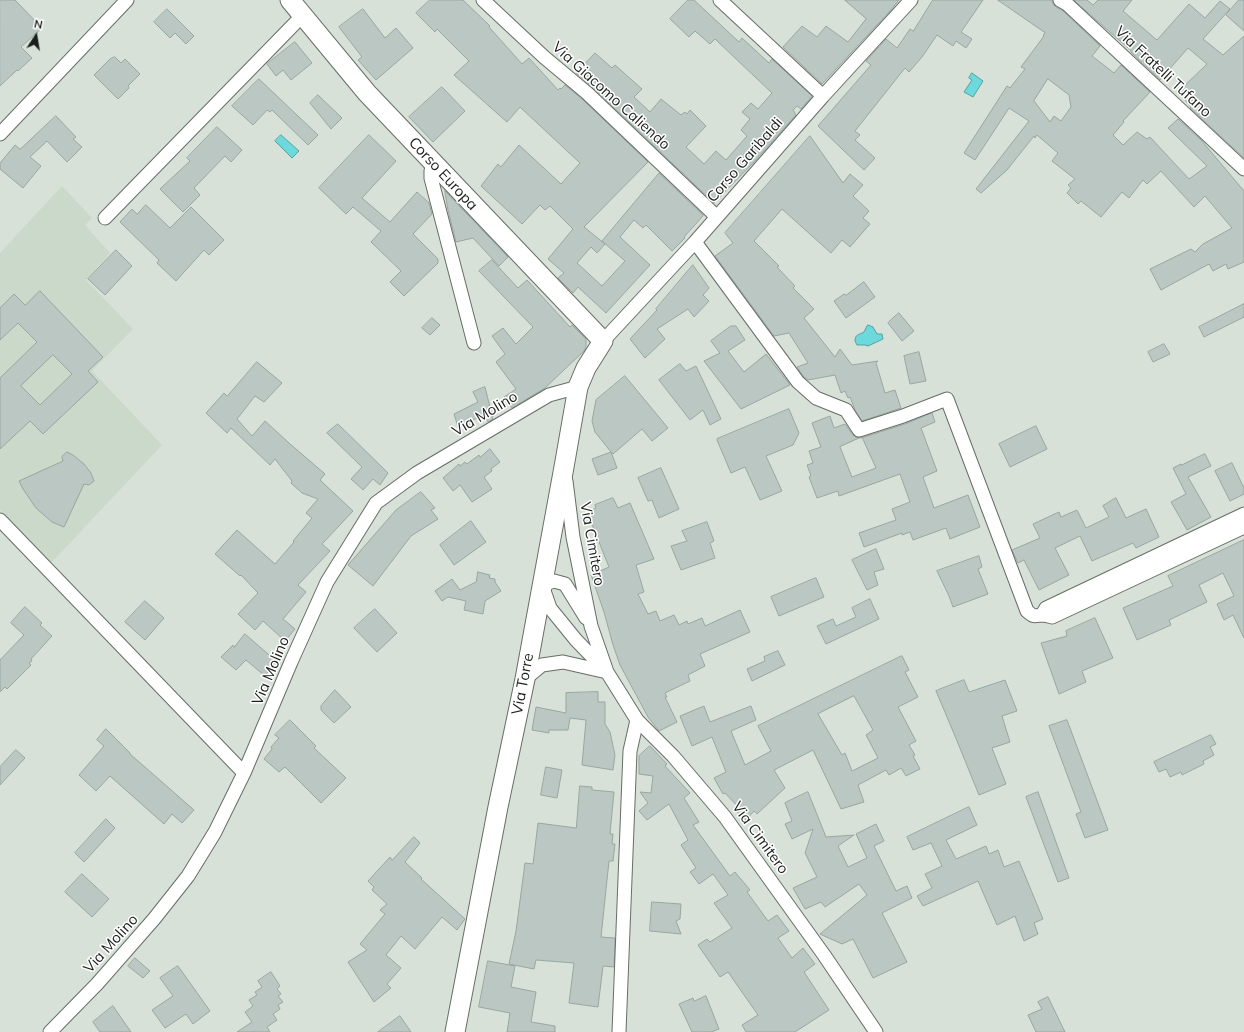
<!DOCTYPE html>
<html>
<head>
<meta charset="utf-8">
<style>
  body { margin:0 }
  #map { position:relative; width:1244px; height:1032px; overflow:hidden; background:#d8e1d8; font-family:Mulish,sans-serif }
  canvas { display:block }
  .north { position:absolute; left:16px; top:16px; width:40px; height:40px; -webkit-text-stroke:3px #fff; paint-order:stroke; rotate:12deg; font-size:11px; font-weight:700; line-height:16px; text-align:center; color:#1b1e1b }
  .north::after { content:''; display:block; margin:auto; width:14px; height:18px; background:#1b1e1b; clip-path:polygon(50% 0,100% 100%,50% 72%,0 100%) }
</style>
</head>
<body>
<div id="map">
<canvas width="1244" height="1032"></canvas>
<div class="north">N</div>
</div>
<script>
const ctx = document.querySelector('canvas').getContext('2d');
ctx.lineJoin = 'round';
function fill(path, color) {
  ctx.fillStyle = color;
  ctx.fill(path, 'evenodd');
}
function strokePath(path, color, width, dash) {
  ctx.strokeStyle = color;
  ctx.lineWidth = width;
  ctx.lineCap = dash ? 'butt' : 'round';
  ctx.setLineDash(dash || []);
  ctx.stroke(path);
}
function drawText(font, color, halo, rows, align = 'center') {
  ctx.font = font + ' Mulish,sans-serif';
  ctx.lineWidth = 3;
  ctx.setLineDash([]);
  ctx.textBaseline = 'middle';
  ctx.strokeStyle = halo;
  ctx.fillStyle = color;
  for (const [text, x, y, turn = 0] of rows) {
    ctx.save();
    ctx.translate(x, y);
    ctx.rotate((+turn || 0) * Math.PI / 180);
    ctx.textAlign = isNaN(turn) ? turn : align;
    if (halo) ctx.strokeText(text, 0, 0);
    ctx.fillText(text, 0, 0);
    ctx.restore();
  }
}
fill(new Path2D(`
  M 62,186 L 92,218 L 85,225 L 110,253 L 86,280 L 133,329 L 92,371 L 162,445 L 51,563 L 0,510 L 0,253 Z`), '#cad9ca');
const water = new Path2D(`
  M 972,73 L 983,81 L 973,97 L 964,92 L 972,80 L 969,78 Z
  M 281,135 L 299,151 L 292,158 L 275,141 Z
  M 868,325 L 873,327 L 877,334 L 882,334 L 883,339 L 868,346 L 865,345 L 857,345 L 855,341 C 855,334 859,335 864,332 L 867,326 Z`);
fill(water, '#6dd9dc');
strokePath(water, '#54a1a2', 1);
const building = new Path2D(`
  M 0,0 L 15,0 L 42,28 L 21,47 L 32,58 L 18,71 L 17,70 L 0,86 Z
  M 430,0 L 463,0 L 490,26 L 489,27 L 522,64 L 529,58 L 558,90 L 560,88 L 561,89 L 565,85 L 582,99 L 648,162 L 584,227 L 605,244 L 597,253 L 591,247 L 577,263 L 602,286 L 625,261 L 602,241 L 659,173 L 703,215 L 703,216 L 684,237 L 685,238 L 672,251 L 646,225 L 643,228 L 634,220 L 620,237 L 650,265 L 606,313 L 578,287 L 573,293 L 558,278 L 564,273 L 548,259 L 573,229 L 550,206 L 545,210 L 540,205 L 522,224 L 481,186 L 498,164 L 501,167 L 519,145 L 561,184 L 580,163 L 520,107 L 507,122 L 454,75 L 469,61 L 437,29 L 435,32 L 416,13 Z
  M 688,0 L 694,0 L 739,42 L 742,38 L 769,63 L 772,59 L 812,96 L 801,109 L 797,106 L 793,110 L 796,115 L 755,161 L 714,203 L 592,87 L 576,73 L 595,53 L 612,68 L 615,65 L 642,89 L 634,97 L 650,112 L 661,99 L 681,115 L 685,112 L 687,114 L 690,110 L 706,126 L 686,147 L 704,164 L 716,151 L 726,160 L 747,136 L 741,130 L 750,119 L 742,112 L 751,103 L 758,109 L 772,93 L 715,39 L 710,44 L 695,31 L 689,37 L 670,19 Z
  M 845,0 L 899,0 L 890,11 L 822,84 L 783,47 L 802,26 L 817,37 L 826,26 L 848,42 L 866,19 Z
  M 933,0 L 983,0 L 961,32 L 972,39 L 966,48 L 956,41 L 953,46 L 937,35 L 922,57 L 909,72 L 905,68 L 855,131 L 860,135 L 855,140 L 875,158 L 864,170 L 818,126 L 871,65 L 866,61 L 886,39 L 897,48 L 910,29 L 913,31 Z
  M 998,0 L 1052,0 L 1053,4 L 1056,7 L 1062,10 L 1100,46 L 1092,56 L 1114,73 L 1121,65 L 1150,92 L 1123,121 L 1124,122 L 1113,135 L 1123,145 L 1137,132 L 1147,139 L 1150,137 L 1189,179 L 1207,166 L 1168,128 L 1178,119 L 1201,140 L 1244,191 L 1244,262 L 1228,269 L 1226,264 L 1213,271 L 1209,264 L 1161,290 L 1150,269 L 1191,249 L 1195,252 L 1203,244 L 1232,228 L 1205,196 L 1194,207 L 1161,171 L 1147,184 L 1143,180 L 1129,198 L 1122,192 L 1101,217 L 1081,201 L 1078,204 L 1067,193 L 1071,188 L 1068,185 L 1075,179 L 1052,161 L 1058,153 L 1037,135 L 1035,138 L 1034,136 L 1007,170 L 981,193 L 976,189 L 1029,121 L 1009,108 L 975,160 L 964,153 L 1007,86 L 1010,88 L 1025,69 L 1021,67 L 1044,36 L 1043,35 L 1045,33 ZM 1048,79 L 1069,95 L 1071,107 L 1061,121 L 1054,116 L 1050,122 L 1034,101 Z
  M 1074,0 L 1087,0 L 1093,5 L 1098,0 L 1132,0 L 1123,11 L 1157,40 L 1189,4 L 1205,18 L 1220,1 L 1230,9 L 1203,39 L 1223,55 L 1244,36 L 1244,158 L 1190,108 L 1191,107 L 1178,92 L 1207,64 L 1188,48 L 1160,80 L 1131,52 L 1131,51 Z
  M 1239,0 L 1244,0 L 1244,31 L 1226,15 Z
  M 167,9 L 194,36 L 186,44 L 175,33 L 170,38 L 154,22 Z
  M 363,9 L 385,38 L 396,28 L 413,48 L 376,80 L 358,60 L 362,57 L 339,27 Z
  M 295,42 L 312,63 L 291,80 L 283,70 L 276,76 L 267,64 Z
  M 115,57 L 121,63 L 125,59 L 140,74 L 128,86 L 129,88 L 118,99 L 94,75 L 110,59 Z
  M 259,79 L 318,135 L 308,145 L 272,110 L 270,112 L 267,110 L 253,125 L 232,106 Z
  M 442,87 L 465,111 L 433,142 L 409,117 Z
  M 318,95 L 342,118 L 331,129 L 310,103 Z
  M 56,116 L 76,137 L 73,139 L 82,147 L 67,162 L 47,141 L 30,157 L 41,166 L 23,188 L 0,169 L 0,163 L 15,145 L 20,149 Z
  M 217,127 L 242,150 L 231,162 L 225,156 L 194,188 L 200,195 L 183,212 L 160,189 L 190,161 L 187,158 Z
  M 369,135 L 396,161 L 362,198 L 390,222 L 417,192 L 429,203 L 432,214 L 413,234 L 438,259 L 438,263 L 404,296 L 390,282 L 401,271 L 371,242 L 381,231 L 353,207 L 346,214 L 319,188 Z
  M 810,136 L 843,183 L 850,174 L 863,185 L 853,196 L 869,211 L 863,218 L 870,224 L 850,247 L 842,240 L 831,253 L 782,209 L 754,241 L 779,266 L 777,267 L 795,286 L 793,288 L 814,309 L 804,318 L 835,357 L 840,349 L 852,365 L 878,361 L 876,363 L 885,393 L 895,390 L 901,408 L 862,421 L 855,410 L 850,397 L 848,398 L 845,391 L 841,393 L 835,375 L 808,380 L 804,377 L 797,367 L 808,363 L 789,333 L 774,336 L 715,256 L 733,243 L 725,233 Z
  M 445,191 L 508,257 L 499,266 L 473,238 L 456,242 L 448,210 Z
  M 146,205 L 170,228 L 191,207 L 224,240 L 209,255 L 204,250 L 176,281 L 157,263 L 159,260 L 120,222 L 132,209 L 137,214 Z
  M 116,250 L 132,266 L 105,295 L 88,279 Z
  M 492,260 L 518,288 L 527,280 L 570,327 L 572,325 L 586,339 L 586,347 L 584,351 L 545,388 L 512,408 L 504,397 L 516,389 L 496,362 L 505,354 L 492,336 L 503,328 L 516,344 L 533,327 L 479,271 Z
  M 693,265 L 709,288 L 703,295 L 709,301 L 694,317 L 688,309 L 657,329 L 665,339 L 645,358 L 630,339 L 657,310 L 656,309 Z
  M 864,282 L 875,297 L 846,318 L 834,301 L 844,294 L 846,295 Z
  M 40,291 L 103,357 L 88,371 L 98,382 L 43,434 L 30,421 L 0,449 L 0,378 L 37,342 L 18,323 L 0,340 L 0,308 L 14,294 L 25,305 ZM 53,355 L 72,374 L 40,405 L 21,386 Z
  M 1244,304 L 1244,317 L 1204,337 L 1199,327 Z
  M 899,313 L 914,331 L 902,341 L 888,323 Z
  M 432,318 L 440,325 L 430,335 L 422,328 Z
  M 731,326 L 736,326 L 745,340 L 728,351 L 744,372 L 766,354 L 790,385 L 741,409 L 704,361 L 720,353 L 711,341 Z
  M 1164,344 L 1170,354 L 1153,362 L 1148,352 Z
  M 919,352 L 926,381 L 910,384 L 904,356 Z
  M 257,362 L 282,383 L 264,402 L 255,396 L 237,419 L 252,436 L 265,421 L 289,443 L 325,474 L 320,480 L 353,511 L 322,544 L 330,551 L 298,585 L 306,592 L 283,619 L 295,629 L 285,641 L 263,621 L 255,630 L 238,614 L 258,593 L 241,575 L 240,576 L 215,554 L 237,530 L 275,564 L 294,542 L 293,541 L 312,518 L 306,513 L 318,499 L 302,493 L 291,483 L 292,481 L 275,459 L 270,465 L 231,428 L 227,433 L 206,413 L 224,393 L 227,396 Z
  M 680,364 L 686,371 L 696,366 L 721,419 L 710,425 L 703,410 L 690,420 L 659,380 Z
  M 625,376 L 668,428 L 652,441 L 642,429 L 613,454 L 611,452 L 617,468 L 598,475 L 592,459 L 611,452 L 595,432 L 592,421 L 596,400 Z
  M 485,387 L 493,419 L 488,422 L 484,415 L 458,427 L 454,414 L 478,402 L 473,392 Z
  M 789,409 L 799,433 L 793,445 L 766,456 L 782,491 L 760,500 L 745,467 L 731,473 L 717,440 L 717,439 Z
  M 932,413 L 935,422 L 921,428 L 937,471 L 923,477 L 934,508 L 968,495 L 980,527 L 950,539 L 946,528 L 913,540 L 910,532 L 902,535 L 902,533 L 864,547 L 859,533 L 896,520 L 892,509 L 910,502 L 900,474 L 839,496 L 838,491 L 817,498 L 809,477 L 811,476 L 807,465 L 813,463 L 809,451 L 821,447 L 812,423 L 830,416 L 834,428 L 845,424 L 853,435 L 856,437 L 861,438 L 905,424 ZM 862,437 L 876,468 L 852,477 L 840,447 Z
  M 338,424 L 388,473 L 380,485 L 373,479 L 363,490 L 351,479 L 362,467 L 327,433 Z
  M 1036,426 L 1047,449 L 1010,467 L 999,444 Z
  M 490,449 L 500,462 L 491,469 L 492,471 L 484,477 L 492,489 L 472,502 L 460,485 L 453,491 L 443,478 L 459,464 L 460,466 L 465,462 L 467,464 L 479,455 L 480,457 Z
  M 67,452 L 73,455 L 84,464 L 91,473 L 94,481 L 89,485 L 84,484 L 64,527 L 52,522 L 36,508 L 23,489 L 19,481 L 63,461 L 62,457 Z
  M 1205,454 L 1211,466 L 1188,477 L 1211,517 L 1187,530 L 1171,502 L 1186,494 L 1173,468 L 1181,464 L 1181,465 Z
  M 1232,463 L 1244,488 L 1244,494 L 1230,501 L 1215,471 Z
  M 661,468 L 679,509 L 659,518 L 652,500 L 648,501 L 638,478 Z
  M 421,492 L 435,508 L 431,510 L 438,519 L 411,536 L 373,586 L 348,565 L 396,510 Z
  M 613,498 L 618,508 L 630,503 L 654,559 L 636,565 L 644,592 L 638,594 L 648,614 L 656,611 L 660,621 L 674,615 L 679,625 L 687,621 L 688,624 L 702,618 L 705,626 L 740,610 L 750,632 L 700,654 L 705,666 L 688,675 L 690,681 L 665,693 L 667,697 L 665,697 L 677,722 L 659,731 L 648,717 L 620,665 L 613,645 L 604,612 L 591,575 L 609,567 L 587,512 L 596,508 L 595,505 Z
  M 1116,498 L 1126,518 L 1146,509 L 1159,537 L 1136,548 L 1133,543 L 1092,561 L 1080,536 L 1055,548 L 1069,575 L 1039,590 L 1024,560 L 1018,563 L 1012,550 L 1040,538 L 1033,524 L 1059,512 L 1061,517 L 1077,510 L 1086,528 L 1109,517 L 1103,506 Z
  M 471,521 L 486,542 L 454,565 L 440,545 Z
  M 707,522 L 714,541 L 710,543 L 715,558 L 681,570 L 671,546 L 687,541 L 682,531 Z
  M 1244,540 L 1244,638 L 1233,615 L 1224,620 L 1217,604 L 1234,596 L 1223,573 L 1199,585 L 1207,602 L 1169,620 L 1171,625 L 1137,640 L 1123,608 L 1173,586 L 1168,576 Z
  M 876,549 L 884,569 L 874,572 L 878,585 L 867,590 L 852,560 Z
  M 979,556 L 982,567 L 978,569 L 988,594 L 953,607 L 949,596 L 937,571 Z
  M 478,572 L 490,575 L 489,578 L 495,579 L 495,582 L 501,591 L 485,601 L 483,614 L 464,610 L 466,601 L 448,597 L 442,601 L 435,591 L 452,579 L 460,590 L 476,582 Z
  M 816,578 L 824,597 L 779,616 L 771,597 Z
  M 870,599 L 879,619 L 826,644 L 817,626 L 833,619 L 836,626 L 856,617 L 852,608 Z
  M 145,601 L 164,618 L 145,640 L 125,622 Z
  M 25,607 L 42,623 L 40,625 L 52,636 L 31,659 L 32,661 L 29,663 L 31,665 L 7,689 L 5,687 L 0,692 L 0,660 L 24,635 L 11,623 Z
  M 375,609 L 397,633 L 377,652 L 354,628 Z
  M 1095,618 L 1113,658 L 1082,671 L 1086,682 L 1059,694 L 1041,643 L 1067,636 L 1066,631 Z
  M 245,634 L 276,661 L 265,676 L 246,660 L 236,670 L 221,657 L 233,645 L 234,647 Z
  M 778,651 L 785,665 L 752,681 L 747,669 L 765,661 L 764,657 Z
  M 902,656 L 909,670 L 905,672 L 918,697 L 898,707 L 916,741 L 909,745 L 915,755 L 913,756 L 920,769 L 906,776 L 901,768 L 889,775 L 886,770 L 858,785 L 864,802 L 841,809 L 813,750 L 774,770 L 785,788 L 757,814 L 754,811 L 746,820 L 736,811 L 740,809 L 725,793 L 723,794 L 714,778 L 726,772 L 712,737 L 692,746 L 680,716 L 704,706 L 710,722 L 751,706 L 756,720 L 731,731 L 745,765 L 771,751 L 758,726 ZM 854,696 L 873,730 L 866,735 L 878,758 L 852,771 L 845,753 L 842,755 L 818,714 Z
  M 964,680 L 969,692 L 1005,680 L 1017,711 L 1002,716 L 1010,742 L 992,748 L 1006,784 L 979,795 L 955,736 L 936,691 Z
  M 335,690 L 351,707 L 334,723 L 321,710 L 321,706 Z
  M 598,692 L 598,702 L 605,702 L 605,724 L 610,732 L 615,755 L 613,770 L 582,765 L 586,720 L 570,718 L 568,730 L 549,730 L 549,733 L 532,730 L 536,707 L 566,713 L 566,693 Z
  M 290,720 L 316,746 L 314,748 L 346,778 L 321,803 L 285,767 L 279,772 L 264,759 L 272,749 L 271,747 L 279,738 L 275,735 Z
  M 1067,720 L 1108,830 L 1085,838 L 1076,814 L 1081,812 L 1049,726 Z
  M 106,729 L 130,753 L 130,754 L 194,810 L 182,823 L 172,814 L 164,824 L 110,776 L 96,791 L 79,775 L 104,746 L 97,740 Z
  M 1211,735 L 1216,744 L 1210,747 L 1214,755 L 1203,761 L 1204,764 L 1182,775 L 1181,772 L 1170,777 L 1166,769 L 1159,772 L 1154,762 Z
  M 650,746 L 667,764 L 665,766 L 690,793 L 684,798 L 699,822 L 693,825 L 730,876 L 735,872 L 750,890 L 747,892 L 768,921 L 777,915 L 789,931 L 778,938 L 792,958 L 803,948 L 815,964 L 804,972 L 829,1010 L 795,1032 L 746,1032 L 742,1025 L 758,1015 L 728,972 L 720,977 L 698,945 L 707,939 L 710,942 L 732,928 L 714,903 L 728,895 L 713,874 L 699,884 L 690,872 L 696,868 L 681,845 L 688,840 L 669,804 L 647,820 L 639,811 L 648,803 L 640,792 L 651,793 L 653,776 L 639,774 L 639,756 Z
  M 16,750 L 25,758 L 0,785 L 0,767 Z
  M 546,767 L 562,770 L 557,798 L 541,795 Z
  M 580,786 L 592,787 L 592,790 L 614,792 L 610,834 L 613,834 L 612,844 L 615,844 L 613,861 L 609,861 L 601,937 L 615,938 L 614,967 L 603,966 L 598,1007 L 569,1003 L 574,963 L 536,960 L 534,969 L 509,964 L 516,931 L 525,863 L 533,864 L 538,823 L 576,828 Z
  M 808,792 L 826,837 L 854,835 L 838,846 L 848,867 L 867,858 L 856,834 L 876,824 L 884,841 L 874,846 L 896,891 L 907,886 L 912,898 L 882,913 L 907,962 L 873,978 L 853,939 L 842,944 L 820,934 L 867,895 L 859,884 L 825,907 L 821,902 L 805,909 L 793,888 L 817,877 L 805,853 L 813,829 L 792,839 L 785,824 L 792,821 L 785,803 Z
  M 1038,792 L 1069,878 L 1058,882 L 1026,797 Z
  M 969,807 L 977,825 L 946,840 L 956,859 L 986,846 L 989,854 L 998,850 L 1004,867 L 1019,861 L 1043,919 L 1034,923 L 1038,934 L 1024,941 L 1015,916 L 997,925 L 978,881 L 923,906 L 917,896 L 932,888 L 925,874 L 942,866 L 931,843 L 913,850 L 907,837 Z
  M 106,819 L 115,828 L 84,862 L 75,853 Z
  M 414,837 L 420,843 L 405,862 L 422,878 L 421,879 L 465,919 L 457,930 L 442,917 L 415,949 L 401,936 L 386,955 L 401,968 L 387,984 L 391,988 L 374,1002 L 348,962 L 367,950 L 360,944 L 385,914 L 380,910 L 387,904 L 372,890 L 374,887 L 368,881 L 390,857 L 392,860 Z
  M 82,874 L 109,899 L 92,917 L 65,892 Z
  M 652,902 L 681,904 L 680,919 L 676,921 L 681,934 L 650,931 Z
  M 135,958 L 150,971 L 143,978 L 128,966 Z
  M 488,961 L 515,966 L 511,987 L 536,992 L 531,1022 L 555,1026 L 555,1032 L 507,1032 L 510,1013 L 479,1007 Z
  M 178,966 L 210,1011 L 193,1024 L 186,1014 L 165,1028 L 152,1010 L 173,996 L 160,978 Z
  M 271,972 L 280,986 L 277,989 L 281,994 L 278,996 L 283,1002 L 278,1005 L 280,1009 L 273,1014 L 277,1020 L 267,1027 L 270,1032 L 237,1032 L 252,1022 L 245,1012 L 253,1006 L 249,1000 L 257,995 L 255,992 L 262,987 L 258,981 Z
  M 706,996 L 719,1029 L 711,1032 L 692,1032 L 679,1004 L 693,998 L 694,1001 Z
  M 1048,997 L 1064,1030 L 1065,1032 L 1036,1032 L 1028,1015 L 1042,1009 L 1038,1002 Z
  M 113,1006 L 131,1032 L 100,1032 L 93,1022 Z
  M 400,1016 L 411,1032 L 378,1032 Z`);
fill(building, '#bac7c2');
strokePath(building, '#99a6a1', 1);
const minor = new Path2D(`
  M 483,0 L 544,57 L 587,93 L 717,217
  M 720,0 L 823,96
  M 1060,0 L 1067,4 L 1244,169
  M 0,134 L 127,0
  M 433,163 L 431,171 L 431,178 L 474,343
  M 105,218 L 303,15
  M 695,242 L 798,382 L 816,398 L 846,410 L 859,430 L 903,416 L 947,399 L 1027,611 C 1034,617 1033,616 1042,615 C 1045,615 1049,616 1052,617 L 1244,527
  M 603,341 L 695,242 L 823,96 L 911,0
  M 566,481 L 573,537 L 591,626 L 607,672 L 637,720 L 673,756 L 725,817 L 824,955 L 876,1032
  M 0,520 L 244,773
  M 1042,615 L 1046,608 L 1244,514
  M 586,618 L 565,584 L 554,581 L 542,585 L 550,608 L 576,640 L 604,669
  M 525,679 L 542,665 L 563,662 L 607,672
  M 50,1032 L 97,984 L 154,919 L 188,876 L 215,832 L 244,773 L 291,662 L 327,582 L 376,503 L 417,473 L 549,395 L 578,387
  M 619,1032 L 630,751 L 637,720`);
const secondary = new Path2D(`
  M 290,0 L 367,93 L 603,341 L 586,368 L 578,387 L 564,467 L 525,679 L 498,807 L 455,1032`);
strokePath(minor, '#666e66', 15);
strokePath(secondary, '#666e66', 21);
strokePath(minor, '#fff', 13);
strokePath(secondary, '#fff', 19);
drawText('15px', '#1b1e1b', '#fff', [
  ["Via Fratelli Tufano",1163,72,43],
  ["Via Giacomo Caliendo",611,96,42],
  ["Corso Garibaldi",745,160,-49],
  ["Corso Europa",443,174,47],
  ["Via Molino",485,414,-31],
  ["Via Cimitero",592,544,80],
  ["Via Molino",271,671,-67],
  ["Via Torre",523,684,-79],
  ["Via Cimitero",760,838,54],
  ["Via Molino",111,944,-48]
]);
</script>
</body>
</html>
